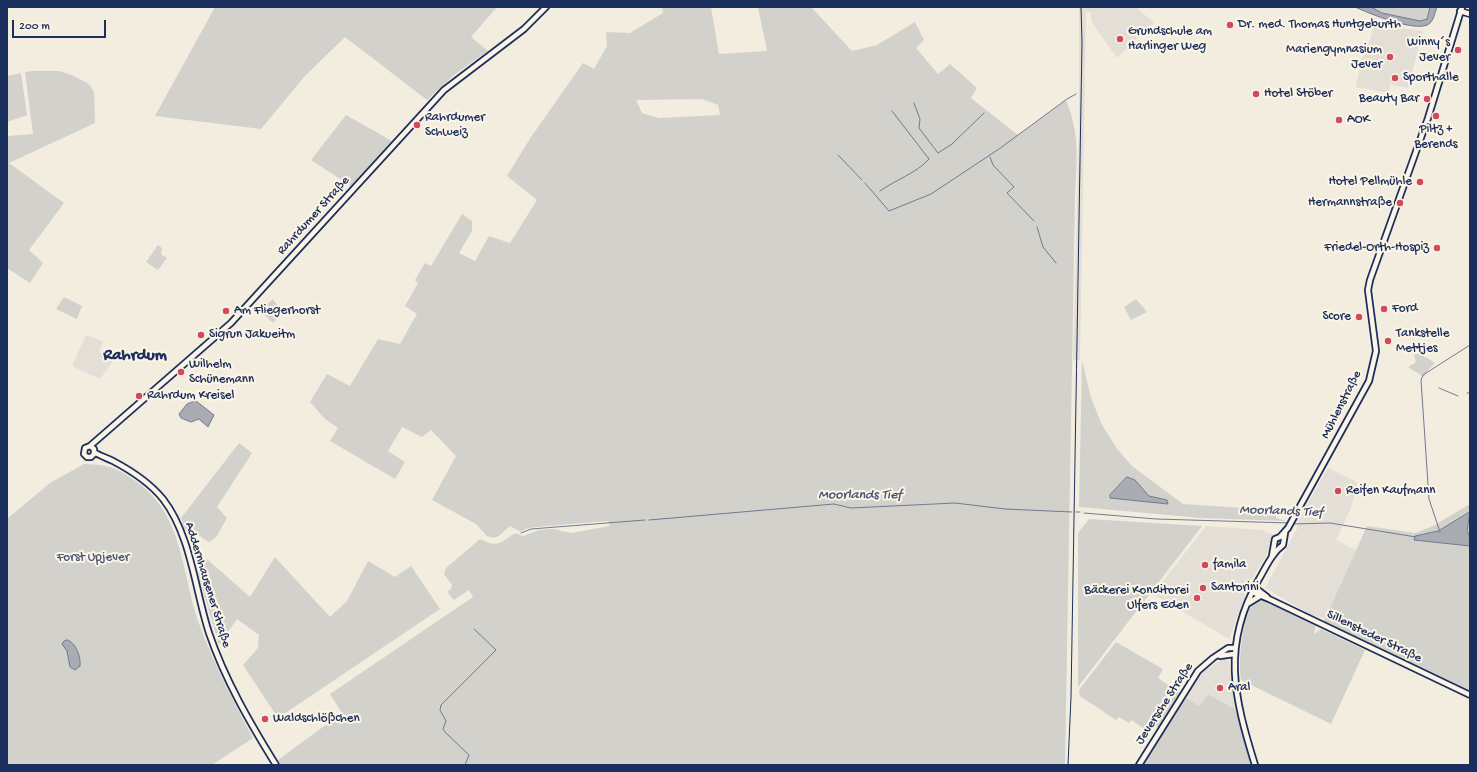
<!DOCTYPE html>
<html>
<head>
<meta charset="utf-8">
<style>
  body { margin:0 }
  #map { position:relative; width:1477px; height:772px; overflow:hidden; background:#f3ede0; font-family:"Gochi Hand",sans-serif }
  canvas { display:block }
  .frame { position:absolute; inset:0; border:8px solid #1b2f5e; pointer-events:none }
  .scale { position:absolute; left:12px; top:20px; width:94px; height:18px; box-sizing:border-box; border:2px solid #1b2f5e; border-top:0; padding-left:5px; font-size:12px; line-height:14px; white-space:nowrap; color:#1b2f5e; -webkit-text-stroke:3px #fcf5e5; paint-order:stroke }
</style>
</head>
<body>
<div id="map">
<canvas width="1477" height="772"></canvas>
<div class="frame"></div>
<div class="scale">200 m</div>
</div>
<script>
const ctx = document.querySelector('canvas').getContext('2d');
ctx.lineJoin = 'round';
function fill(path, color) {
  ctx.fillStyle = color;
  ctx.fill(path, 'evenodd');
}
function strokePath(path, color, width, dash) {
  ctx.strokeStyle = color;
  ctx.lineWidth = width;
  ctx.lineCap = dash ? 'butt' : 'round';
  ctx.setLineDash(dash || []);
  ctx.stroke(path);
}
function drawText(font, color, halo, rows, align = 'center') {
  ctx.font = font + ' "Gochi Hand",sans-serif';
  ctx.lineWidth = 4;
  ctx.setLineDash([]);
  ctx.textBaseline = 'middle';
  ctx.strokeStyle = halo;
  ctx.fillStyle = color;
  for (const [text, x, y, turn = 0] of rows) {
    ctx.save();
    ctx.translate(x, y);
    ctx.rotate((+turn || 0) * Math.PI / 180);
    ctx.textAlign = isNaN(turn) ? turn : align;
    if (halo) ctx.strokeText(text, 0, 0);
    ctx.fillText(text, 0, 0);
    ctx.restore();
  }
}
fill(new Path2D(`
  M 1079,7 L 1136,7 L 1154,23 L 1117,58 L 1091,21 L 1091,12 L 1086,12 L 1080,360 L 1073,360 L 1079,132 Z
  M 1375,21 L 1393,27 L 1423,31 L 1408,88 L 1390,84 L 1389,93 L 1356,87 L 1361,60 L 1370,40 Z
  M 86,335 L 103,342 L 99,352 L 114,360 L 100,379 L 72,366 Z
  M 1328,468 L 1357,482 L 1351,508 L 1336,540 L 1356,550 L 1325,618 L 1313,616 L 1265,588 L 1297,529 L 1298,520 Z
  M 1206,526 L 1262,530 L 1274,535 L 1271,541 L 1271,548 L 1250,582 L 1229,639 L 1153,594 Z
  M 1225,658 L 1229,661 L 1235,709 L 1208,694 L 1199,706 L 1185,697 L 1204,670 Z`), '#e3dfd6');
fill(new Path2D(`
  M 215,7 L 497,7 L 471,37 L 488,51 L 454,75 L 427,100 L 345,37 L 304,77 L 261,129 L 155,116 Z
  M 662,7 L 711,7 L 719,54 L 767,51 L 758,7 L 811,7 L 852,51 L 877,45 L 915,22 L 924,40 L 916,48 L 938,74 L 950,64 L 977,88 L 971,98 L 1018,135 L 1066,100 C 1080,135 1077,158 1075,195 L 1065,765 L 281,765 L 278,760 L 342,713 L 330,694 L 473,597 L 469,590 L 454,600 L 447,592 L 451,589 L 452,585 L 444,574 L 446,568 L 480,539 C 497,548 500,543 515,533 L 523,536 L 539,530 L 553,529 L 571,533 L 610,526 L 608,521 L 536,527 L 525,529 L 521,532 L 510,526 L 499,536 L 494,538 L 487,536 L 476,524 L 432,500 L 456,456 L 431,430 L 422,437 L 402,427 L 388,451 L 405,462 L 395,479 L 330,441 L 338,428 L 325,419 L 310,402 L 327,374 L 350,386 L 378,339 L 400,344 L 417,314 L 405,306 L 418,283 L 415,280 L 425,263 L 431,266 L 462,214 L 472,221 L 472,231 L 459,253 L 475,261 L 489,236 L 510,243 L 537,200 L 507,176 L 531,137 L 583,63 L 594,69 L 607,46 L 606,32 L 630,33 L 663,13 ZM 702,99 L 718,105 L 720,115 L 659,118 L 642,113 L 636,100 Z
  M 1363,7 L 1435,7 L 1432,17 L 1424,24 L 1401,21 Z
  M 33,71 L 59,71 L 72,75 L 89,84 L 94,92 L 95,123 L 9,163 L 64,203 L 29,250 L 43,263 L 30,283 L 7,268 L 7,132 L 8,136 L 33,134 L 25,72 Z
  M 21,73 L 27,115 L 7,122 L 7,76 Z
  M 346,115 L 392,141 L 351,186 L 311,160 Z
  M 158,245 L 162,248 L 161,254 L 167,258 L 158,270 L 146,262 Z
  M 64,297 L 82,306 L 77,319 L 56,309 Z
  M 273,299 L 282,312 L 273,323 L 260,311 Z
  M 1136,299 L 1147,312 L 1131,320 L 1124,307 Z
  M 1419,353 L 1435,363 L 1428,370 L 1424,377 L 1408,367 L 1416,362 L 1414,355 Z
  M 1082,360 L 1091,398 L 1102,425 L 1118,450 L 1132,466 L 1183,504 L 1276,510 L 1276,518 L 1286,521 L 1201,518 L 1079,507 Z
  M 239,443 L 252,453 L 217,507 L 227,518 L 217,536 L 210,542 C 202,540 194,528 185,529 L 181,518 Z
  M 84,464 C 110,465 116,467 137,482 C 185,517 181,575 200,626 C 214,665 234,702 253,738 L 212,765 L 7,765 L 7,519 L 50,483 Z
  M 1470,504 L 1470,694 L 1323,623 L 1367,526 L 1415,533 L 1433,526 Z
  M 1089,519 L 1202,526 L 1078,687 L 1078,533 Z
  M 275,557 L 330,617 L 347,601 L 368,561 L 395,577 L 411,566 L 440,609 L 278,718 L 243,665 L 258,648 L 259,635 L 237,619 L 219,645 L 198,573 L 207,559 L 250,597 Z
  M 1257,599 L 1263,599 L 1316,624 L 1314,634 L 1321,629 L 1365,650 L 1331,724 L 1241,680 C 1238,661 1242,611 1257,599 Z
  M 1116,642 L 1163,669 L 1158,678 L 1180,693 L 1159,728 L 1150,723 L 1146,730 L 1131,720 L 1129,723 L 1119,717 L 1116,720 L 1080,696 L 1079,690 Z
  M 1208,694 L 1235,709 L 1251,765 L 1144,765 L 1185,697 L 1199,706 Z`), '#d3d1cc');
const water = new Path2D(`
  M 1355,7 L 1371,7 L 1382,13 L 1420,21 L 1427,19 L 1430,7 L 1437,7 C 1435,12 1434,20 1429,24 C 1416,33 1368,13 1355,7 Z
  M 196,401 L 214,415 L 208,427 L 199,419 L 191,422 L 181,418 L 179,414 L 187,404 Z
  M 1127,477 L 1135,480 L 1149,496 L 1167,500 L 1168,504 L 1110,498 L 1110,495 Z
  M 1470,512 L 1467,531 L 1470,537 L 1470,546 L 1414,540 L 1415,536 L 1438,531 Z
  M 68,640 C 76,644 81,656 80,666 L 75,670 L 70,667 L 67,651 L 62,644 L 64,641 Z`);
fill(water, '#a9acb3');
strokePath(water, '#707a91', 1);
strokePath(new Path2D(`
  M 914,103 L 920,119 L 919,128 L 938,153 L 952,144 L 984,113
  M 838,155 L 862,180
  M 990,157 L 993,165 L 1014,187 L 1007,193 L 1034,221
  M 865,183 L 889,211 L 931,194 L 999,149 L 1067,99 L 1076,94
  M 880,191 C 895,180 917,173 929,159 L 892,111
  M 1037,227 L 1043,247 L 1056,263
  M 1439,388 L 1458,396
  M 1467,393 L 1470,393
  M 1076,512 L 1080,512
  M 1084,513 L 1156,519 L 1289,523
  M 649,520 L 834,504 L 851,508 L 955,503 L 1005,509 L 1072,512
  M 1292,524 L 1330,523 L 1416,537
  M 1440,532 L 1429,499 L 1421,380 L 1423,375 L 1470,345
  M 521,533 L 531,529 L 645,520
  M 465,765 L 469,755 L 446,733 L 443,729 L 446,721 L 440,710 L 441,705 L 496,650 L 474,629`), '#707a91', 1);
const tertiary = new Path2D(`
  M 1460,11 L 1470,14
  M 90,446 L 94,449 L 94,454 L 91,457 L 87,457 L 84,454 L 85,448 L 90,446 L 231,323 L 444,90 L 524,29 L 546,7
  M 94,452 C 100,456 107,458 113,461 C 132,471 150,483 163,499 C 191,535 195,590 209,633 C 225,680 250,723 276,765
  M 1272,556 L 1275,539 L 1280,537 L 1288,528 L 1369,381 L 1376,351 L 1368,290 L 1370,280 L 1428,118 L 1462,7
  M 1254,587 L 1267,597
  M 1252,592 L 1269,599 L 1470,695
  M 1247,604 L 1260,596
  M 1220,656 L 1234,654
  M 1139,765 L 1198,671 L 1213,658 L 1228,648 L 1235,648
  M 1255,765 C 1234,697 1221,645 1259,579 C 1266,567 1272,553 1283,545 L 1285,533`);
strokePath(tertiary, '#1b2f5e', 8);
strokePath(tertiary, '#fcf5e5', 4.5);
strokePath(new Path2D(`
  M 1068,765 L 1071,697 L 1082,42 L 1081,7`), '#1b2f5e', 1);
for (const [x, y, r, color] of [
  [1230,25,4,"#d1495b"],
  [1120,39,4,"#d1495b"],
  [1458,50,4,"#d1495b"],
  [1390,57,4,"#d1495b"],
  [1395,78,4,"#d1495b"],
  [1256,94,4,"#d1495b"],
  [1427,99,4,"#d1495b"],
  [1436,116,4,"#d1495b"],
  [1339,120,4,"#d1495b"],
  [417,125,4,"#d1495b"],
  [1420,182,4,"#d1495b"],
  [1400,203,4,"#d1495b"],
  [1437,248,4,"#d1495b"],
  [1384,309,4,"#d1495b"],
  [226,311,4,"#d1495b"],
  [1359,317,4,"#d1495b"],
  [201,335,4,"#d1495b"],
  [1388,341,4,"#d1495b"],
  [181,372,4,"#d1495b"],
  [139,396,4,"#d1495b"],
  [1338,491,4,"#d1495b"],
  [1205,565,4,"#d1495b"],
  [1203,588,4,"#d1495b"],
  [1197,598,4,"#d1495b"],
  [1220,688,4,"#d1495b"],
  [265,719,4,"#d1495b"]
]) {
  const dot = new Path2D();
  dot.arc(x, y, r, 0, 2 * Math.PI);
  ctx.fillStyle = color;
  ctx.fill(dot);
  strokePath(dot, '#fcf5e5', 1.5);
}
drawText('13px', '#1b2f5e', '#fcf5e5', [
  ["Dr. med. Thomas Huntgeburth",1238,25],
  ["Grundschule am",1128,32],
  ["Harlinger Weg",1128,47],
  ["Winny´s",1450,43,"right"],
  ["Jever",1450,58,"right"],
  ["Mariengymnasium",1382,50,"right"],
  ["Jever",1382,65,"right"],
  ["Sporthalle",1403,78],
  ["Hotel Stöber",1264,94],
  ["Beauty Bar",1419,99,"right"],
  ["Rahrdumer",425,118],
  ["Schweiz",425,133],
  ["AOK",1347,120],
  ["Piltz +",1436,130,"center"],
  ["Berends",1436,145,"center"],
  ["Hotel Pellmühle",1412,182,"right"],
  ["Hermannstraße",1392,203,"right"],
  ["Friedel-Orth-Hospiz",1429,248,"right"],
  ["Ford",1392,309],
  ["Am Fliegerhorst",234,311],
  ["Score",1351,317,"right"],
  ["Tankstelle",1396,334],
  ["Mettjes",1396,349],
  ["Sigrun Jakueitm",209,335],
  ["Wilhelm",189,365],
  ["Schünemann",189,380],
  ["Rahrdum Kreisel",147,396],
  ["Reifen Kaufmann",1346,491],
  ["famila",1213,565],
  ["Santorini",1211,588],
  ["Bäckerei Konditorei",1189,591,"right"],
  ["Ulfers Eden",1189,606,"right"],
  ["Aral",1228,688],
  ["Waldschlößchen",273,719]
], 'left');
drawText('13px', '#1b2f5e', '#fcf5e5', [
  ["Rahrdumer Straße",314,216,-48],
  ["Mühlenstraße",1342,405,-63],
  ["Addernhausener Straße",207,585,73],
  ["Sillensteder Straße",1374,637,26],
  ["Jeversche Straße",1165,704,-57]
]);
drawText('13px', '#49587a', '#fcf5e5', [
  ["Forst Upjever",93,558]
]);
drawText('italic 14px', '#465478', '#fcf5e5', [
  ["Moorlands Tief",860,496],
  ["Moorlands Tief",1281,512,2]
]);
drawText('bold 17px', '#1b2f5e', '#fcf5e5', [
  ["Rahrdum",135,356]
]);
</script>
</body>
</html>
